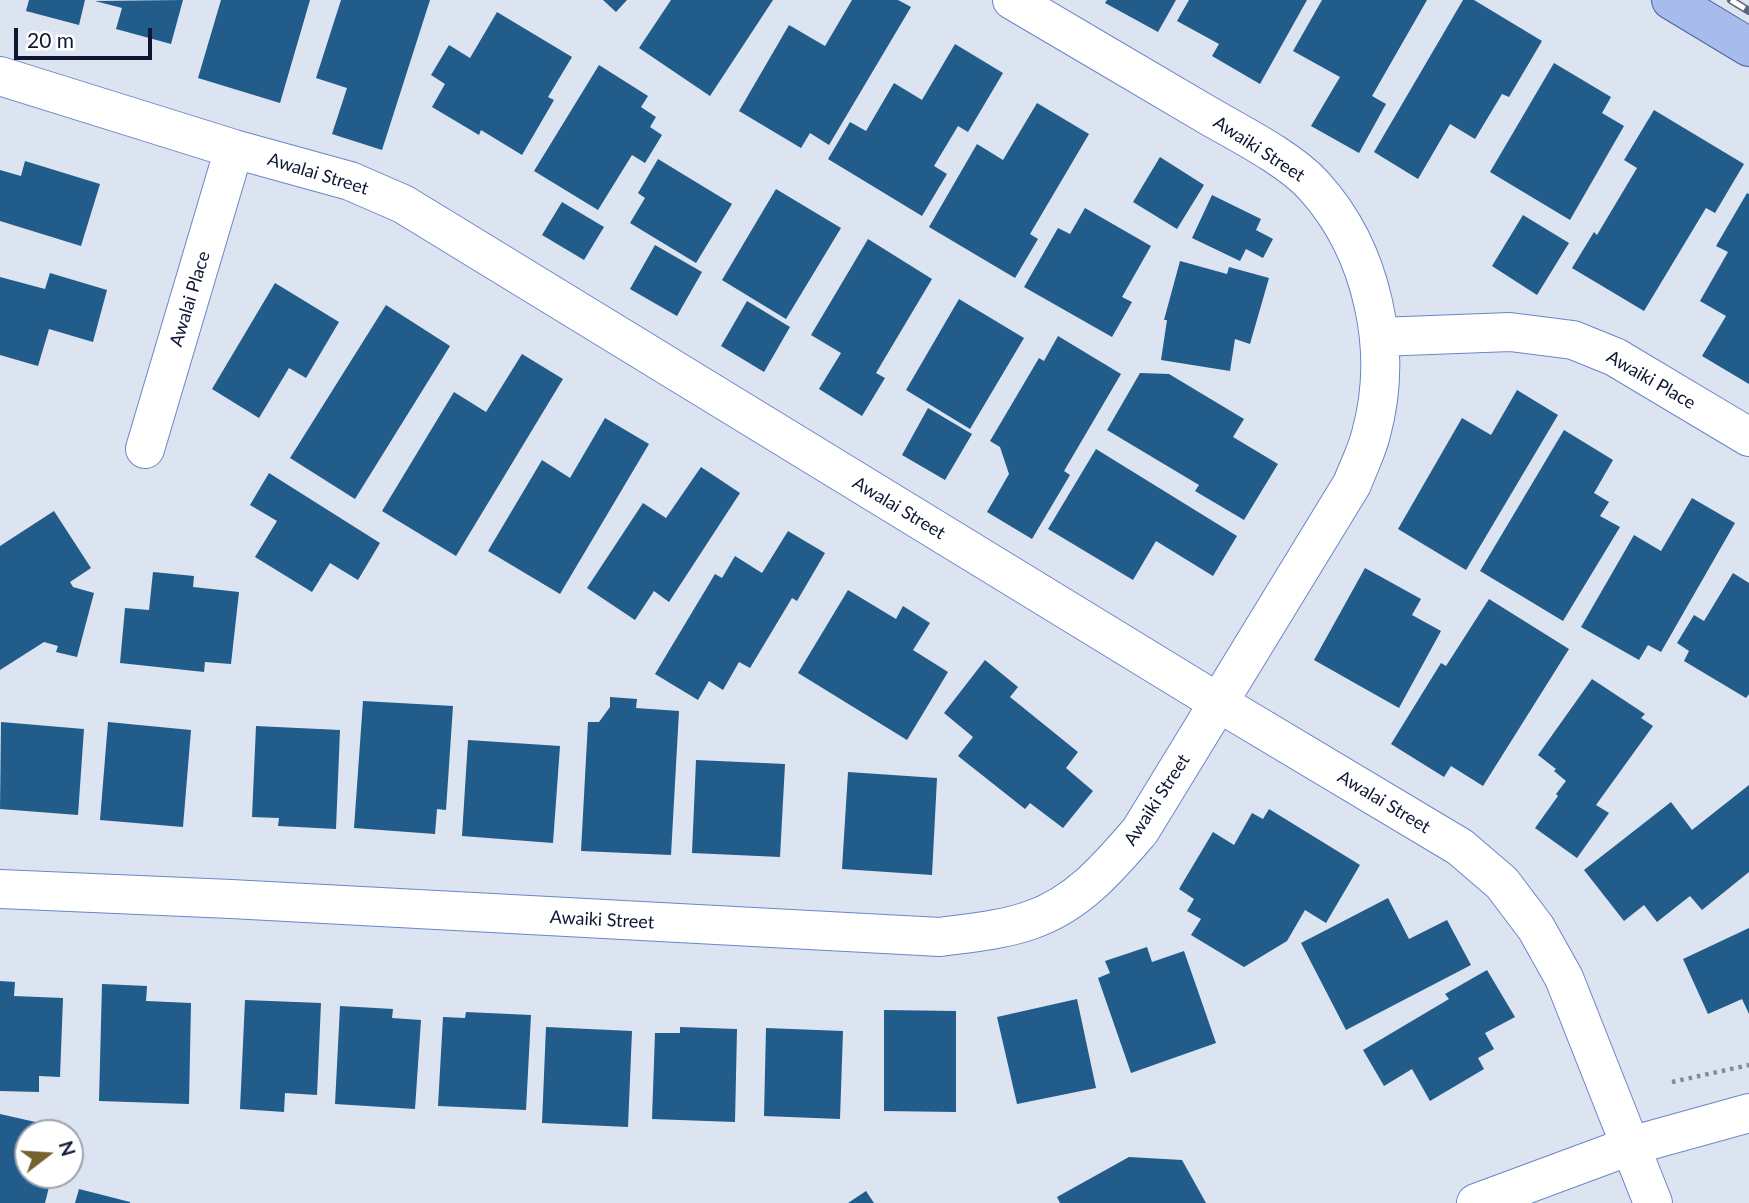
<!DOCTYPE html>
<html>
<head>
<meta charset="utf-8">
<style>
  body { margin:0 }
  #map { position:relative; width:1749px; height:1203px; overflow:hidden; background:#dce3f1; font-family:Lato,sans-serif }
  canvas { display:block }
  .north { position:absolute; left:14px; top:1119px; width:70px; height:70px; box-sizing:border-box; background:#fff; border:2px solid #9ea2ad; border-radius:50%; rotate:73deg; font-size:19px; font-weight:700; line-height:28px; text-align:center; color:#0d1731 }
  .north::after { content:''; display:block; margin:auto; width:24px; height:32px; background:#766130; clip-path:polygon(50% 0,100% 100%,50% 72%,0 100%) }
  .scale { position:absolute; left:14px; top:28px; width:138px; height:32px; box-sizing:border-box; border:4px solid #0d1731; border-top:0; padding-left:9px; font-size:21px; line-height:24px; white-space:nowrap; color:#0d1731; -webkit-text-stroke:5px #fff; paint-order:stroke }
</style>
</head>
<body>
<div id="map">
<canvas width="1749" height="1203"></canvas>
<div class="north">N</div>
<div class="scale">20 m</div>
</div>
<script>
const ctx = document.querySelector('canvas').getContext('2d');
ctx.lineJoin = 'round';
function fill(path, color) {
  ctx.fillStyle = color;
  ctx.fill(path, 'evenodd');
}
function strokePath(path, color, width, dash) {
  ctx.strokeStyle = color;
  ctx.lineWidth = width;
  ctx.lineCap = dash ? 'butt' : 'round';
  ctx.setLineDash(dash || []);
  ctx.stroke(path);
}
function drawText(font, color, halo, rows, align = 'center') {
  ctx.font = font + ' Lato,sans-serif';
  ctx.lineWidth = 7;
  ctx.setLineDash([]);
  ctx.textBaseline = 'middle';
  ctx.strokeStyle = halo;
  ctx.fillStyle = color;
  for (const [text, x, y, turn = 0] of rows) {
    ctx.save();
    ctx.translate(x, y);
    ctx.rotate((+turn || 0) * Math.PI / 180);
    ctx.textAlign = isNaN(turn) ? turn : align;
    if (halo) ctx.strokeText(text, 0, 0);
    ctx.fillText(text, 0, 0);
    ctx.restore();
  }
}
fill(new Path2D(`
  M 29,0 L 85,0 L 79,25 L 26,11 Z
  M 183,0 L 171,44 L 116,29 L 122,8 L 95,1 Z
  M 221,0 L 310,0 L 280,103 L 198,78 Z
  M 341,0 L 430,0 L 382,150 L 332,134 L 347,88 L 316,78 Z
  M 603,0 L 627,0 L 616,12 Z
  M 671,0 L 773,0 L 710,96 L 639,48 Z
  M 852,0 L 898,0 L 911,7 L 829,145 L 810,133 L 801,148 L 739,111 L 789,25 L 825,46 Z
  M 1107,0 L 1176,0 L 1158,32 L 1105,3 Z
  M 1189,0 L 1307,0 L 1260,84 L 1212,56 L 1219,44 L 1177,21 Z
  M 1322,0 L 1427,0 L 1372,96 L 1386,104 L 1359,153 L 1311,126 L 1340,77 L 1293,51 Z
  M 1463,0 L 1474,0 L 1542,41 L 1509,97 L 1502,94 L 1475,139 L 1450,124 L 1418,179 L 1374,152 Z
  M 497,12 L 572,57 L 548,97 L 554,100 L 522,155 L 481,130 L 479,135 L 432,107 L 445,84 L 431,75 L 449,45 L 470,58 Z
  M 955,44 L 1003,73 L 968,132 L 958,126 L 934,166 L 947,174 L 922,216 L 828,159 L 850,122 L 866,131 L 894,83 L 922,100 Z
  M 1554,63 L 1611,97 L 1602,113 L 1624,126 L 1570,220 L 1490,172 Z
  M 599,65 L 648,96 L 641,107 L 656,117 L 650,127 L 662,135 L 645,163 L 632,155 L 598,210 L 534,171 Z
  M 1037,103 L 1089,134 L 1030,234 L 1038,239 L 1015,278 L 929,227 L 977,144 L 1003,160 Z
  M 1654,110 L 1744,164 L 1715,213 L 1706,208 L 1644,311 L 1572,268 L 1594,232 L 1597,235 L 1637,168 L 1624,160 Z
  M 1160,157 L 1204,185 L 1177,229 L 1133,202 Z
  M 658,159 L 732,204 L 696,263 L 630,223 L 645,198 L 638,193 Z
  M 25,161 L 100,184 L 81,246 L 0,221 L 0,170 L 21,176 Z
  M 776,189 L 841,228 L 786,319 L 722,280 Z
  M 1747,193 L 1749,194 L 1749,384 L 1702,356 L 1726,316 L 1700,301 L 1728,252 L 1716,246 Z
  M 1212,195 L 1261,219 L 1256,230 L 1273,239 L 1263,258 L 1246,249 L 1240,261 L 1192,238 Z
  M 562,202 L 604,227 L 584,260 L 542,235 Z
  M 1085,208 L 1151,246 L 1122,297 L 1132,302 L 1112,337 L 1024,287 L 1058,228 L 1070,234 Z
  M 1523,215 L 1569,243 L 1537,295 L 1492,266 Z
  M 868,239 L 932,279 L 876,373 L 885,378 L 862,416 L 819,389 L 841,353 L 811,335 Z
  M 655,245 L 702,272 L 677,316 L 630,289 Z
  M 1180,261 L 1227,274 L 1229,267 L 1269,278 L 1250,344 L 1235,339 L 1230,371 L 1161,360 L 1167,320 L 1164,320 Z
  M 50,273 L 107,290 L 93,342 L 49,329 L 38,366 L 0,355 L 0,277 L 45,289 Z
  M 275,283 L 339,322 L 306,378 L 289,368 L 259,418 L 212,389 Z
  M 959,299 L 1024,338 L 970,429 L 906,390 Z
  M 747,301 L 790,327 L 764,372 L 721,346 Z
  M 386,305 L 450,346 L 355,499 L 290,458 Z
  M 1058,336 L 1121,374 L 1064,471 L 1070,475 L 1032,539 L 987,512 L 1009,474 L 1000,447 L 990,441 L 1039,358 L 1044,361 Z
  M 522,354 L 563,379 L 456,556 L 382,511 L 454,392 L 486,412 Z
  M 1140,373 L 1169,374 L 1244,419 L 1233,437 L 1278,464 L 1244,520 L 1195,491 L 1199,485 L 1107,430 Z
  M 1517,390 L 1558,415 L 1466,570 L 1398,529 L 1462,418 L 1491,435 Z
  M 928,408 L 972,434 L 945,480 L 902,455 Z
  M 605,418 L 649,444 L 560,594 L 488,551 L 542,460 L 570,478 Z
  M 1564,430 L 1613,460 L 1594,493 L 1609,502 L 1600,516 L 1620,527 L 1563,621 L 1480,571 Z
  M 1096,449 L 1237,536 L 1213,576 L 1156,541 L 1133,580 L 1048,529 Z
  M 701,467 L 740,493 L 669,602 L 654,591 L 635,620 L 587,588 L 643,503 L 666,518 Z
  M 269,473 L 380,543 L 358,580 L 330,563 L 312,592 L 255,557 L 277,521 L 250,505 Z
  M 1692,498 L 1735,523 L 1661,652 L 1648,645 L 1639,660 L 1581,627 L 1634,535 L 1661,551 Z
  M 54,511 L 91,568 L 70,582 L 73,587 L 94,593 L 77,657 L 56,652 L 58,646 L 44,642 L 0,670 L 0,546 Z
  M 788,531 L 825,553 L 797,601 L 792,598 L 750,668 L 739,662 L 723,690 L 709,681 L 698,700 L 655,674 L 715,574 L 722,578 L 735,556 L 762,573 Z
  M 1365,568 L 1421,599 L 1412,615 L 1441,631 L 1399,708 L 1314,660 Z
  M 153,572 L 194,576 L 193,587 L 239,592 L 231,664 L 205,662 L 204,672 L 120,663 L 125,608 L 149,610 Z
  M 1733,573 L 1749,583 L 1749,694 L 1746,698 L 1684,661 L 1689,651 L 1677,643 L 1694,615 L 1704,621 Z
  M 848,590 L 896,619 L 903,606 L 930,623 L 913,650 L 948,672 L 907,740 L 798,673 Z
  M 1489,599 L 1569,649 L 1483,786 L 1451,766 L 1444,777 L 1391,744 L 1441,663 L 1446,666 Z
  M 985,660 L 1018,687 L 1010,697 L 1078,752 L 1066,768 L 1093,791 L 1063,828 L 1030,803 L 1025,809 L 958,756 L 973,737 L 944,713 Z
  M 1592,679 L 1645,714 L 1641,718 L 1653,726 L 1596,805 L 1609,813 L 1577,858 L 1535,828 L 1558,796 L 1556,794 L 1566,781 L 1554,771 L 1556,769 L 1538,755 Z
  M 610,697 L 637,699 L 636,708 L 679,711 L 671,855 L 581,851 L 588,722 L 599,722 L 610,707 Z
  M 363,701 L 453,706 L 446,810 L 437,809 L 435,834 L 354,828 Z
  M 1,722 L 84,729 L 78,815 L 0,809 Z
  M 108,722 L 191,730 L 183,827 L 100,820 Z
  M 256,726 L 340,730 L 336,829 L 278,826 L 279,818 L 252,817 Z
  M 468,740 L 560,746 L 553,843 L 462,836 Z
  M 696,760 L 785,764 L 780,857 L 692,853 Z
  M 848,772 L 937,778 L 932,875 L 842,869 Z
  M 1749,785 L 1749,872 L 1702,910 L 1690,896 L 1657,922 L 1644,905 L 1624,921 L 1584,870 L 1671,802 L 1692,830 Z
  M 1269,809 L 1360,865 L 1326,923 L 1305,910 L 1287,941 L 1244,967 L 1191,935 L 1201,919 L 1187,911 L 1194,899 L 1179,889 L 1213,832 L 1234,845 L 1252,813 L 1263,819 Z
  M 1388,898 L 1409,939 L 1447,920 L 1471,965 L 1346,1030 L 1301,943 Z
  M 1749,928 L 1749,1014 L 1742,999 L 1708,1014 L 1683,959 Z
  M 1147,947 L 1152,962 L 1184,951 L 1216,1043 L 1131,1073 L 1098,978 L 1110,973 L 1105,961 Z
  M 1487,970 L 1515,1017 L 1485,1033 L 1494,1049 L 1478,1058 L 1484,1069 L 1430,1101 L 1412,1069 L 1384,1086 L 1363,1050 L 1449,999 L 1445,994 Z
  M 0,981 L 15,982 L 14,996 L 63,998 L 60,1077 L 39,1076 L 39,1092 L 0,1091 Z
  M 102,984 L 147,986 L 146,1001 L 191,1003 L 189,1104 L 99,1101 Z
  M 1077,999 L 1096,1088 L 1017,1104 L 997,1017 Z
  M 245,1000 L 321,1003 L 317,1095 L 285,1093 L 284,1112 L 240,1109 Z
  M 340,1006 L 393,1009 L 392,1018 L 421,1020 L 415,1109 L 335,1104 Z
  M 884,1010 L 956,1011 L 956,1112 L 884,1111 Z
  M 466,1012 L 531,1015 L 526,1110 L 438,1106 L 443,1017 L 465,1018 Z
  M 546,1027 L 632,1031 L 628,1127 L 542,1123 Z
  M 680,1027 L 737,1029 L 735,1122 L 652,1119 L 655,1033 L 680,1033 Z
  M 766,1028 L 843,1031 L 840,1119 L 764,1116 Z
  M 0,1114 L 62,1128 L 61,1133 L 28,1133 L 28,1175 L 52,1175 L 45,1203 L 0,1203 Z
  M 1129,1157 L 1182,1160 L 1206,1203 L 1060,1203 L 1057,1197 Z
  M 79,1189 L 130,1202 L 130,1203 L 75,1203 Z
  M 866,1191 L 874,1203 L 848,1203 Z`), '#215c8a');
const minor = new Path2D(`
  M 0,76 L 234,149 L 350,181 L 403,204 L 1219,703 L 1460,847 L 1502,883 L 1536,928 L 1564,978 L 1653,1203
  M 1379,337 L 1510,332 L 1573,340 L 1615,357 L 1749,437
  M 145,449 L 234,149
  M 0,889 L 231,899 L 940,937 C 970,933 1003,930 1031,920 C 1078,904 1109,867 1140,831 L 1352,484 C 1358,468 1367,451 1371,434 C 1394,351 1373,251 1314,186 C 1290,159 1240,134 1209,116 C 1143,77 1078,39 1012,0
  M 1476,1203 L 1630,1146 L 1749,1113`);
const major = new Path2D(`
  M 1671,0 L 1749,47`);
strokePath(minor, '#6a86c9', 40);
strokePath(major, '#4b64a2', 40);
strokePath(new Path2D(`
  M 1672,1082 L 1749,1065`), '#818a9d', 4.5, [3.5, 5]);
strokePath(minor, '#fff', 38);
strokePath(major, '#a7bbec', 38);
const rail = new Path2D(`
  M 1731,0 L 1749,11`);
strokePath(rail, '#5d657b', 8);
strokePath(rail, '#fff', 5, [16]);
drawText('18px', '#0d1731', '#fff', [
  ["Awaiki Street",1259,149,33],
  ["Awalai Street",318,174,17],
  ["Awalai Place",190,299,-73],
  ["Awaiki Place",1651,380,30],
  ["Awalai Street",899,508,31],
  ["Awaiki Street",1157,800,-57],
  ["Awalai Street",1384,802,31],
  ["Awaiki Street",602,920,3]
]);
</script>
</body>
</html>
